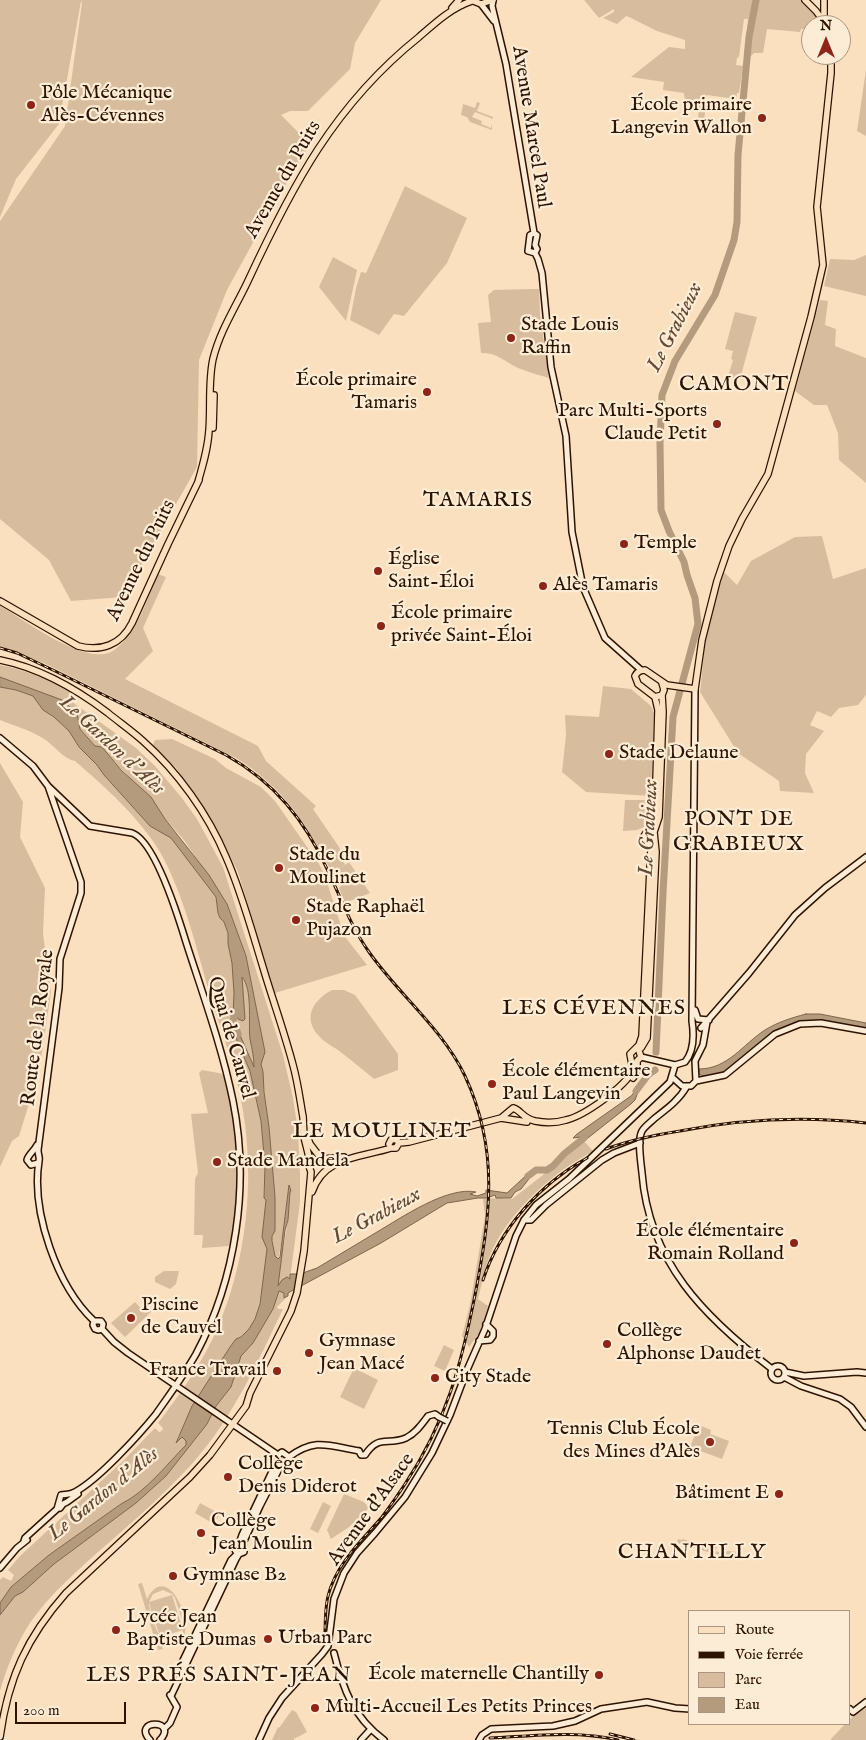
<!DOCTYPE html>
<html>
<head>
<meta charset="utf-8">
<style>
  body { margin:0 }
  #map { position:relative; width:866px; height:1740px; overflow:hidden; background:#fae0be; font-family:"IM FELL English",serif }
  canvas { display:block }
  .legend { position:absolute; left:688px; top:1610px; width:162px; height:115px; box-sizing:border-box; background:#fcebd5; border:1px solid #a99581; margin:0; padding:6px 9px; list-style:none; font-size:15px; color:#2d1402 }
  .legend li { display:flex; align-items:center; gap:10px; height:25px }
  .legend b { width:25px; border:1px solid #a99581 }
  .north { position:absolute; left:801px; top:15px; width:50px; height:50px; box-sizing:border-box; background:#fcebd5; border:1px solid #a99581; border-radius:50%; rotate:0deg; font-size:14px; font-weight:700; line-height:20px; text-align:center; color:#2d1402 }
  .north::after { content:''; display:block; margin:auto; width:18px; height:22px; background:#8f2418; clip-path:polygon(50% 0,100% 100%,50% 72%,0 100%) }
  .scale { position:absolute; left:15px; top:1702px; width:111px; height:22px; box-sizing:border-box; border:2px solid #2d1402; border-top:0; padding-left:6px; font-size:15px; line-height:18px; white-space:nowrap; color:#2d1402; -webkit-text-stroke:4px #fcebd5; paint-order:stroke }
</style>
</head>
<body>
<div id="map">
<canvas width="866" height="1740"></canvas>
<ul class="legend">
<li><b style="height:6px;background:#fae0be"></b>Route</li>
<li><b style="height:6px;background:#2d1402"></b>Voie ferrée</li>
<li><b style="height:14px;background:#d7bd9e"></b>Parc</li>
<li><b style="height:14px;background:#b49b7e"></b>Eau</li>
</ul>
<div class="north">N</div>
<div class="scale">200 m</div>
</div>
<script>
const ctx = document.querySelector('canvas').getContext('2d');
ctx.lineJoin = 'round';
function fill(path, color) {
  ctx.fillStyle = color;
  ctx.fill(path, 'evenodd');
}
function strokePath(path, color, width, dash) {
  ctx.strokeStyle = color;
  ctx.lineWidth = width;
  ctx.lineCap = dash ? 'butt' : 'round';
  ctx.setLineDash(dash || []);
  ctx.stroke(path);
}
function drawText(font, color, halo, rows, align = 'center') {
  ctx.font = font + ' "IM FELL English",serif';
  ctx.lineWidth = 4.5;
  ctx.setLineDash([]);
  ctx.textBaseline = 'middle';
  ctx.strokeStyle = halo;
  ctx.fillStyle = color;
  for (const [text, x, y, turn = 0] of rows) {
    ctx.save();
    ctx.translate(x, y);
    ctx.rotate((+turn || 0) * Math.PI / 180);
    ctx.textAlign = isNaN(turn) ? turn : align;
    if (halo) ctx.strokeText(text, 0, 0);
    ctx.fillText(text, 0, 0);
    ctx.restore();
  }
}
fill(new Path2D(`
  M 0,0 L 381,0 L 355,43 L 350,69 L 308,111 L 290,111 L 281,115 L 310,144 L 273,206 L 227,290 L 199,360 L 197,467 L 123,597 L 71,601 L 49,560 L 0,519 L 0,221 L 65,126 L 82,3 L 81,1 L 59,124 L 16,179 L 0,217 Z
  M 584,0 L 800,0 L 817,16 L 820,25 L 811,25 L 811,29 L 801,29 L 800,32 L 767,29 L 763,53 L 754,53 L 750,57 L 744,57 L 748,19 L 744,19 L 739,57 L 737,58 L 736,65 L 743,66 L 739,93 L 737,93 L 736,99 L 707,95 L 704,121 L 698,119 L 699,108 L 685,103 L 684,93 L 663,90 L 664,82 L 631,77 L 669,47 L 685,49 L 685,40 L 657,31 L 629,17 L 626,16 L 617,24 L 603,18 L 614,12 L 614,9 L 599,18 Z
  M 866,70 L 866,136 L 857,131 Z
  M 477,102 L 480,103 L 477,111 L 493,117 L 493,119 L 475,112 L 472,117 L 482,121 L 481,124 L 491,128 L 492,124 L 492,130 L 470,122 L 467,117 L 461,115 L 463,104 L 475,108 Z
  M 405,186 L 467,218 L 447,263 L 404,316 L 394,314 L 379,335 L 350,320 L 356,288 L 361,272 L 366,273 Z
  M 866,255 L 866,296 L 824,286 L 830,259 L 854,260 Z
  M 333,257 L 357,270 L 346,321 L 319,287 Z
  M 533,289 L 539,289 L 540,315 L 549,378 C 539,375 528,372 518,368 C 505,362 497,352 481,353 L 478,323 L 491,322 L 488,295 L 494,290 Z
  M 820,300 L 828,301 L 825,325 L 836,329 L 835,346 L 866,358 L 866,483 L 839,460 L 838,433 L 827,405 L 814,405 L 795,391 Z
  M 735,312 L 757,317 L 740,379 L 728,377 L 733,360 L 731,359 L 733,351 L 725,349 Z
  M 822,536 L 833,579 L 866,568 L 866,695 L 858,705 L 839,708 L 831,717 L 817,711 L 810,725 L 824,731 L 806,754 L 805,773 L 814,793 L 780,791 L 779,781 L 738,753 L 700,692 C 702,676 703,661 705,645 C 707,620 716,596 724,572 L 737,585 L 751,561 L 795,537 Z
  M 158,574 L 166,577 L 143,628 L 153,651 L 125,679 L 258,746 L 266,761 L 316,806 L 313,809 L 339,847 L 345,865 L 349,862 L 370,893 L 345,903 L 339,888 L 346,880 L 333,875 C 309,826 283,787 236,758 L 46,664 L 0,646 L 0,606 C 25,620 83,665 111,652 C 119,648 127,637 132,630 C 142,617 151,590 158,574 Z
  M 0,665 C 25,670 47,679 70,690 L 68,699 L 136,748 L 155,766 L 182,798 L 197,819 L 223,867 L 283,1055 L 293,1098 L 298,1131 L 300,1174 L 300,1202 L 290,1279 L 278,1287 L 277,1284 L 288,1220 L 289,1186 L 285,1224 L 278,1260 L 275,1256 L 272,1241 L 272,1236 L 275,1230 L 275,1197 L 269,1127 L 264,1092 L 263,1072 L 261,1064 L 265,1052 L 246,956 L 227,904 L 184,840 L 102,747 L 95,746 L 80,728 L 77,713 L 0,679 Z
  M 603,686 L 631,689 L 651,706 L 654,713 L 651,796 L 586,792 L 562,772 L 566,735 L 565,715 L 599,717 Z
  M 0,687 L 16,690 L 33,696 L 43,710 L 54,717 L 69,731 L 79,747 L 97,765 L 104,775 L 150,826 L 171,837 L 216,897 L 218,913 L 220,918 L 224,922 L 228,933 L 228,944 L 232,963 L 234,993 L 234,1016 L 236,1015 L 242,991 L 241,976 C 254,992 247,1022 251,1041 C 252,1050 254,1058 254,1068 L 234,1027 L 237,1041 L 250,1071 L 261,1121 L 265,1166 L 264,1198 L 266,1200 L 264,1242 L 267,1248 C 266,1269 262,1312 250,1328 C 244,1336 236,1339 230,1347 L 192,1406 L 176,1442 L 182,1437 L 186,1441 L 186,1445 C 167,1464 146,1492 121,1504 L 49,1555 L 11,1587 L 0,1603 L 0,1580 L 3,1577 L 11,1581 L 14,1575 L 8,1570 L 20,1556 L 123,1461 L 155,1428 L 159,1432 L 162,1431 L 163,1428 L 158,1423 C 181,1393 203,1362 218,1327 C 246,1261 255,1183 243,1111 C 237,1072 222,1033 210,995 C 197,950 183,892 160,852 C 138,816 106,788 75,761 C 63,759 54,745 44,739 C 30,730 15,726 0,720 Z
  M 172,739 L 215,759 L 226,768 L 261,787 L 275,801 L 319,864 L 325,876 L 341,926 L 346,938 L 367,965 L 275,993 L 238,872 L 225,846 L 200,801 L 176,768 L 153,745 L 155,740 Z
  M 0,763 L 23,802 L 20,837 L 45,888 L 43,934 L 51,992 L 39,1072 L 19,1136 L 12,1141 L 0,1167 Z
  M 625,800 L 645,800 L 644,827 L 637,830 L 623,831 Z
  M 332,990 L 344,990 L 355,995 L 398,1054 L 398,1070 L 374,1079 C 362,1069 350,1059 338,1050 C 332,1046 324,1042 319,1036 C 302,1018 313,1000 332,990 Z
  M 202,1070 L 219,1073 L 224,1075 C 239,1130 240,1188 231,1243 L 229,1246 L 202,1248 L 203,1235 L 194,1235 L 195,1179 L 198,1173 L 191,1114 L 208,1113 L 199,1073 Z
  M 584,1141 L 593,1151 C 582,1158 570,1164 560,1172 C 532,1193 499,1227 488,1261 C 484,1274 481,1287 478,1299 L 488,1306 L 480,1332 L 469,1347 L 462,1336 L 470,1305 L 485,1216 L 483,1199 L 496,1198 L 512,1199 L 543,1175 L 547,1170 L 568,1155 Z
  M 164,1271 L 179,1271 L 176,1284 L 170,1289 L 155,1282 L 155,1277 Z
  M 279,1291 L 284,1293 L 285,1299 L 277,1307 L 278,1309 L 283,1309 C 256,1365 233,1418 191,1465 C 160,1499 123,1530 88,1561 C 65,1582 41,1604 25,1631 C 14,1650 6,1670 0,1691 L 0,1615 L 15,1596 L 23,1592 L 54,1564 L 136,1503 L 166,1476 L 207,1424 L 216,1406 L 231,1387 L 241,1356 L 253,1343 L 273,1309 Z
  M 135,1302 L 145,1313 L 150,1309 L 152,1311 L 125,1337 L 111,1323 Z
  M 444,1345 L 454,1350 L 445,1371 L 434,1366 Z
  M 354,1368 L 378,1380 L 364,1409 L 340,1397 Z
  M 699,1425 L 711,1430 L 710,1434 L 729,1441 L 722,1459 L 690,1447 Z
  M 344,1494 L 364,1502 L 369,1508 L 349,1527 L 331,1539 L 327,1530 Z
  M 323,1502 L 331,1506 L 318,1533 L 310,1529 Z
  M 200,1503 L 220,1514 L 214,1524 L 195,1513 Z
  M 678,1539 L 682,1540 L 683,1539 L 706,1547 L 708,1544 L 717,1547 L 715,1551 L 725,1554 L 727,1551 L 739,1552 L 736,1560 L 680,1544 L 677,1542 Z
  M 142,1583 L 147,1599 C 173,1549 211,1665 161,1643 L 163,1649 L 158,1650 L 138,1584 ZM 163,1590 L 172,1594 L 175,1598 L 184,1626 L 181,1637 C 160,1658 153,1618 149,1605 L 149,1603 L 160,1637 L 183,1630 L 172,1595 L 149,1602 L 153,1594 Z
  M 866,1705 L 866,1740 L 830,1740 L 845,1724 L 850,1724 L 850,1719 Z
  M 292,1710 L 296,1712 L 307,1732 L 294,1739 L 294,1740 L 272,1740 L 278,1727 L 279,1728 Z`), '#d7bd9e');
const water = new Path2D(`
  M 0,677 L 62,700 L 77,713 L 80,729 L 95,746 L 102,747 L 122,771 L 151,797 L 165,819 L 209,875 L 227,904 L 246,956 L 265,1052 L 261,1064 L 263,1072 L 264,1092 L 269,1127 L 275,1197 L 275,1231 L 272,1236 L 272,1241 L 275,1256 L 278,1259 L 280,1257 L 289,1185 L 291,1191 L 290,1192 L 288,1220 L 285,1230 L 278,1286 L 282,1280 L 287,1277 L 290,1279 L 290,1274 L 300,1274 L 317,1268 C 337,1256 357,1244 377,1232 C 401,1218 447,1186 476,1192 L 470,1194 L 477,1196 L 486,1193 L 486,1190 L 507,1193 L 531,1171 L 536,1170 L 521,1189 L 515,1192 L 511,1198 L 496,1198 L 495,1195 L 487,1198 L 478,1198 L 447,1203 L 381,1243 L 288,1293 L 288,1296 L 284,1298 L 284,1293 L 279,1291 L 273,1309 L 253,1343 L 241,1356 L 231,1387 L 216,1406 L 207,1424 L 166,1476 L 136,1503 L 54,1564 L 23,1592 L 15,1596 L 0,1615 L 0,1603 L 11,1587 L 49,1555 L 121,1504 C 146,1492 167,1464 186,1445 L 186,1441 L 182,1437 L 176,1443 L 192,1406 L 230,1347 L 236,1339 L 241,1337 L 249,1329 L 255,1319 L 260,1304 L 267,1249 L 262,1237 L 266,1200 L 264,1198 L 265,1166 L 261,1121 L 250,1071 L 237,1041 L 234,1025 L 239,1033 L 254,1067 C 254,1057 252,1049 250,1039 C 248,1022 253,990 242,977 L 245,1019 L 243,1021 L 238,1019 L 236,1015 L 233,1016 L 234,993 L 232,963 L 228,944 L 228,933 L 224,922 L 220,918 L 218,913 L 216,897 L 171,838 L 150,826 L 104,775 L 97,765 L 79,747 L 69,731 L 54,717 L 43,710 L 33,696 L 16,690 L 0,687 Z
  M 806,1014 L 820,1014 L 866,1023 L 866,1029 L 824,1021 L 796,1022 L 771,1033 L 726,1071 L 716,1074 L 703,1076 L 699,1074 L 699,1069 C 728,1069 743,1044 765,1030 C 778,1022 791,1018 806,1014 Z
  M 641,1084 L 635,1100 L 631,1104 L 584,1141 L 577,1144 L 581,1137 L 573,1138 L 577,1134 L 631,1096 Z`);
fill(water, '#b49b7e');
strokePath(water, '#7e654c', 1);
strokePath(new Path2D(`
  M 237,1009 L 233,1020 L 238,1034
  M 656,1052 L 663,893 L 673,717 L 698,624 L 695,598 L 687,575 L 684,562 L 669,531 L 661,510 L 660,443 L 662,395 L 675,361 L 715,295 L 734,240 L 737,222 L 738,155 L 749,37 L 756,0
  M 636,1091 L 648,1075 L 655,1070
  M 528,1176 L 536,1170 L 547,1170 L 553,1166 L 564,1154 L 584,1138`), '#b49b7e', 7);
const secondary = new Path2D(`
  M 493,0 L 492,6 L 506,64 L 534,233 L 537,235 L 535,245 L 537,249 L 535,253
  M 481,4 L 494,21
  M 534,233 L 530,235 L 528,251 L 535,253
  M 535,253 L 538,259 L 542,273 L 551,367 L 566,436 L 572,532 L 583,587 L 605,638 L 641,670
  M 0,738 L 33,766 L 48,786 L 81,882 L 81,893 L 60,959 L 59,988 L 38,1150 C 38,1155 40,1157 39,1161 C 31,1212 57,1286 94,1321
  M 695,1010 L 698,1019 L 709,1020
  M 701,1028 L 749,973 L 795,915 L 825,888 L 866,857
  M 641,1057 L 675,1065 L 685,1062 C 694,1051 694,1034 692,1021 L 695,689
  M 672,1077 L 682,1086 L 691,1086 L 696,1081 L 695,1061 L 703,1045 L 707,1022
  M 696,1081 L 725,1075 L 775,1034 L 800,1024 L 821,1023 L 866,1031
  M 687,1086 C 679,1100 668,1108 655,1118 C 651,1122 645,1126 642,1131 C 637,1140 641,1162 642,1173 C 649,1262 704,1317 772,1369
  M 37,1145 C 34,1151 28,1155 27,1160 L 31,1165 L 38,1163
  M 524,1220 L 531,1220 L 546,1205 L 602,1160 L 614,1153 L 640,1143
  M 94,1321 L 93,1325 L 95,1329 L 98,1330 L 102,1329
  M 94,1321 L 101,1321 L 103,1324 L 102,1329
  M 102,1329 L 114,1342 L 128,1353 L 278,1455
  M 479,1341 L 490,1340 L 493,1336 L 493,1331 L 486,1324
  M771 1373a7 7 0 1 1 14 0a7 7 0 1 1-14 0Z
  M 785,1372 L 804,1376 L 857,1372 L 866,1373
  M 784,1377 L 801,1386 L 840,1399 L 851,1407 L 866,1427
  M 359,1451 L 361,1455 L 365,1455 C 379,1434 387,1446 406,1438 C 416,1433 422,1424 428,1416 L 435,1414 L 439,1417
  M 278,1455 L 282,1452 L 289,1457
  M 289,1457 C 316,1437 329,1446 359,1451
  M 60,1508 L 63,1504 L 67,1502 L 78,1494
  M 24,1541 L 25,1538 L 57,1509 L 61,1495 C 66,1494 70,1495 75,1492 C 98,1480 139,1435 156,1414 C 170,1394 184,1375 196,1354 C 236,1279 250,1185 233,1101 C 222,1047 203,995 186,942 C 179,919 155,841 132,833 L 90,826 L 48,786
  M 239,1544 L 242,1535 L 277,1461 L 278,1455
  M 237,1553 L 235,1550 L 236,1546 L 242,1545
  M 0,1568 L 17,1548 L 27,1540
  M 334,1653 C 343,1689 353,1717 384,1740
  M 177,1673 L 231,1560 L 235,1556
  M 171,1696 L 236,1559 L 239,1554 L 244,1552 L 244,1541 L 260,1506 L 280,1467 L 288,1463 L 289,1457
  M 850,1709 L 853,1712 L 866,1702
  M 164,1729 L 170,1723 L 177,1707 L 170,1695
  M 150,1740 C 131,1719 179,1719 160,1740
  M 259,1740 L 269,1718 L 282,1698 L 322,1654 L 328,1646 L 334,1599 L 344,1573 L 357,1553 L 375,1533 L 405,1497 L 432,1453 L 450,1415 L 467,1370 L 485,1329 L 516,1236 L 524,1220 L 536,1205 L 569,1179 L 670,1082 L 675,1065
  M 361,1740 L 371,1729
  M 479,1740 L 482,1735 L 491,1729 L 553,1726 L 575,1721 L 601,1709 L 647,1702 L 675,1708 L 690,1709`);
const primary = new Path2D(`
  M 471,0 L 481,4 L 493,0
  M 805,0 L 816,11 L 824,22
  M 824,0 L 824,21
  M 452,8 L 459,0
  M 213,428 L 214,395
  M 198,482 C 203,465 208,448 209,430 C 211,407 208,382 213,359 C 220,331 235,308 247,283 C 292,186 334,105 419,37 C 435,23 451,8 472,1
  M 0,601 L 78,646 C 101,652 121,645 132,623 L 168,544 L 199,480
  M 0,660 C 40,668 75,688 108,713 C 119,722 132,731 143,741 C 178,772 208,814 226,857 C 241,891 251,928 262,964 C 272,998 284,1031 293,1065 C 298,1083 300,1100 303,1117
  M 662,695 L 655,697 L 638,684 L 635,676 C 637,672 640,670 645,670 L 667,685 L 695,689 L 702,640 L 717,581 L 729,546 L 742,519 L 768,474 L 811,317 L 823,265 L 817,207 L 831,73 L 831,55
  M 641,1048 L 647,1038 L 656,852 L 654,832 L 659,817 L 663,712 L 662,695 L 664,690 L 662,683
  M 637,1061 L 641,1057 L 639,1051
  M 633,1078 L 637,1072 L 637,1061
  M 501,1118 L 513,1108 C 521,1110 522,1118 535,1121 C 545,1123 556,1123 566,1120 C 584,1116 625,1087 633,1070 L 630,1054 L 639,1045 L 642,1036 L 651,848 L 650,842 L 645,840 L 644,836 L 653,823 L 655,817 L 658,710 L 655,697
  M 307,1136 L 310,1144 L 320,1157
  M 399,1143 L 409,1142 L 501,1118 L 527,1122
  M 389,1144 L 391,1140 L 396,1139 L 399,1143
  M 323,1159 L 344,1157
  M 312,1192 C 324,1156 360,1158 391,1148 L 396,1148 L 399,1143
  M 0,1737 C 8,1678 27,1637 66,1593 L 190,1477 L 210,1455 L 246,1406 L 250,1393 L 291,1311 L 297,1293 L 304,1251 L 311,1172 L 309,1166 L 310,1161 L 304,1137 L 303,1116`);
strokePath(secondary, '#2d1402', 8);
strokePath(primary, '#2d1402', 8);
strokePath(secondary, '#fcebd5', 5);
strokePath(primary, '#fae0be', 5.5);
const rail = new Path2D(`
  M 0,648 L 17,653 L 55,671 L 226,755 C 274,782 305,820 328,871 C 341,898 351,927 369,952 C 399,995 442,1028 465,1076 C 500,1151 490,1218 475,1295 C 461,1366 446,1422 405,1484 C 398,1495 390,1506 382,1517 C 361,1541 336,1564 328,1596 C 325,1609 325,1623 325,1637
  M 606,1149 C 630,1140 655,1135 680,1131 C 742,1119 803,1116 866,1123
  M 483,1280 C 500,1228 540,1184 587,1158
  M 610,1734 L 634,1740
  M 490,1738 C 532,1736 577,1730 618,1740`);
strokePath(rail, '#2d1402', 3);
strokePath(rail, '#fcebd5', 1, [4]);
const secondaryBridge = new Path2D(`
  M 439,1417 L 447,1421`);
strokePath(secondaryBridge, '#2d1402', 8, []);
strokePath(secondaryBridge, '#fcebd5', 5);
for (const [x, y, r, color] of [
  [31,105,5,"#8f2418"],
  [762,118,5,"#8f2418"],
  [511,338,5,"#8f2418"],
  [427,392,5,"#8f2418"],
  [717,424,5,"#8f2418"],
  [624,544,5,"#8f2418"],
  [378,571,5,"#8f2418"],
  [543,586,5,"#8f2418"],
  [381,626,5,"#8f2418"],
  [609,754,5,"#8f2418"],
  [279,868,5,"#8f2418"],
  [296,920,5,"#8f2418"],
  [492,1084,5,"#8f2418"],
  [217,1162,5,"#8f2418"],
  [794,1243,5,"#8f2418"],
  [131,1318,5,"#8f2418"],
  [607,1344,5,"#8f2418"],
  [309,1353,5,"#8f2418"],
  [277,1371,5,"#8f2418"],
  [435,1378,5,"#8f2418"],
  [710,1442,5,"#8f2418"],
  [228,1477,5,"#8f2418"],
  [779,1494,5,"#8f2418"],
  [201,1533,5,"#8f2418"],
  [173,1576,5,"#8f2418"],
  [116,1630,5,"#8f2418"],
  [268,1639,5,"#8f2418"],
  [599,1675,5,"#8f2418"],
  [315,1708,5,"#8f2418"]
]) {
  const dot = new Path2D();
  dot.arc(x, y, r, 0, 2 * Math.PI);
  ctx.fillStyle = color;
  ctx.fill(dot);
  strokePath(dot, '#fcebd5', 2);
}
drawText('20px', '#2d1402', '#fcebd5', [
  ["Pôle Mécanique",41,94],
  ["Alès-Cévennes",41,117],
  ["École primaire",752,106,"right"],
  ["Langevin Wallon",752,129,"right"],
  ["Stade Louis",521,326],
  ["Raffin",521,349],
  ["École primaire",417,381,"right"],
  ["Tamaris",417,404,"right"],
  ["Parc Multi-Sports",707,412,"right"],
  ["Claude Petit",707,435,"right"],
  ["Temple",634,544],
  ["Église",388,560],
  ["Saint-Éloi",388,583],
  ["Alès Tamaris",553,586],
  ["École primaire",391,614],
  ["privée Saint-Éloi",391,637],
  ["Stade Delaune",619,754],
  ["Stade du",289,856],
  ["Moulinet",289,879],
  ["Stade Raphaël",306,908],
  ["Pujazon",306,931],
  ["École élémentaire",502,1072],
  ["Paul Langevin",502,1095],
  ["Stade Mandela",227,1162],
  ["École élémentaire",784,1232,"right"],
  ["Romain Rolland",784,1255,"right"],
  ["Piscine",141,1306],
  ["de Cauvel",141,1329],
  ["Collège",617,1332],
  ["Alphonse Daudet",617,1355],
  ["Gymnase",319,1342],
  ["Jean Macé",319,1365],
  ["France Travail",267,1371,"right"],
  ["City Stade",445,1378],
  ["Tennis Club École",700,1430,"right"],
  ["des Mines d'Alès",700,1453,"right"],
  ["Collège",238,1465],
  ["Denis Diderot",238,1488],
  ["Bâtiment E",769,1494,"right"],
  ["Collège",211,1522],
  ["Jean Moulin",211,1545],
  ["Gymnase B2",183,1576],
  ["Lycée Jean",126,1618],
  ["Baptiste Dumas",126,1641],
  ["Urban Parc",278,1639],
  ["École maternelle Chantilly",589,1675,"right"],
  ["Multi-Accueil Les Petits Princes",325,1708]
], 'left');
drawText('20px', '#2d1402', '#fcebd5', [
  ["Avenue Marcel Paul",530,127,81],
  ["Avenue du Puits",284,180,-60],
  ["Avenue du Puits",142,561,-64],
  ["Route de la Royale",39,1028,-83],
  ["Quai de Cauvel",230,1038,74],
  ["Avenue d'Alsace",372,1510,-54]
]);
drawText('italic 21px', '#634a34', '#fcebd5', [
  ["Le Grabieux",676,328,-63],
  ["Le Gardon d'Alès",111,746,43],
  ["Le Grabieux",650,828,-87],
  ["Le Grabieux",377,1217,-28],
  ["Le Gardon d'Alès",104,1495,-39]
]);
ctx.letterSpacing = '1px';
drawText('22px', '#2d1402', '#fcebd5', [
  ["CAMONT",734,385],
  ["TAMARIS",478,501],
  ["PONT DE",739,820],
  ["GRABIEUX",739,845],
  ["LES CÉVENNES",594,1009],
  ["LE MOULINET",382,1132],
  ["CHANTILLY",692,1553],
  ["LES PRÉS SAINT-JEAN",219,1676]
]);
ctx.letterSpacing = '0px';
</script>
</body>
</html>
